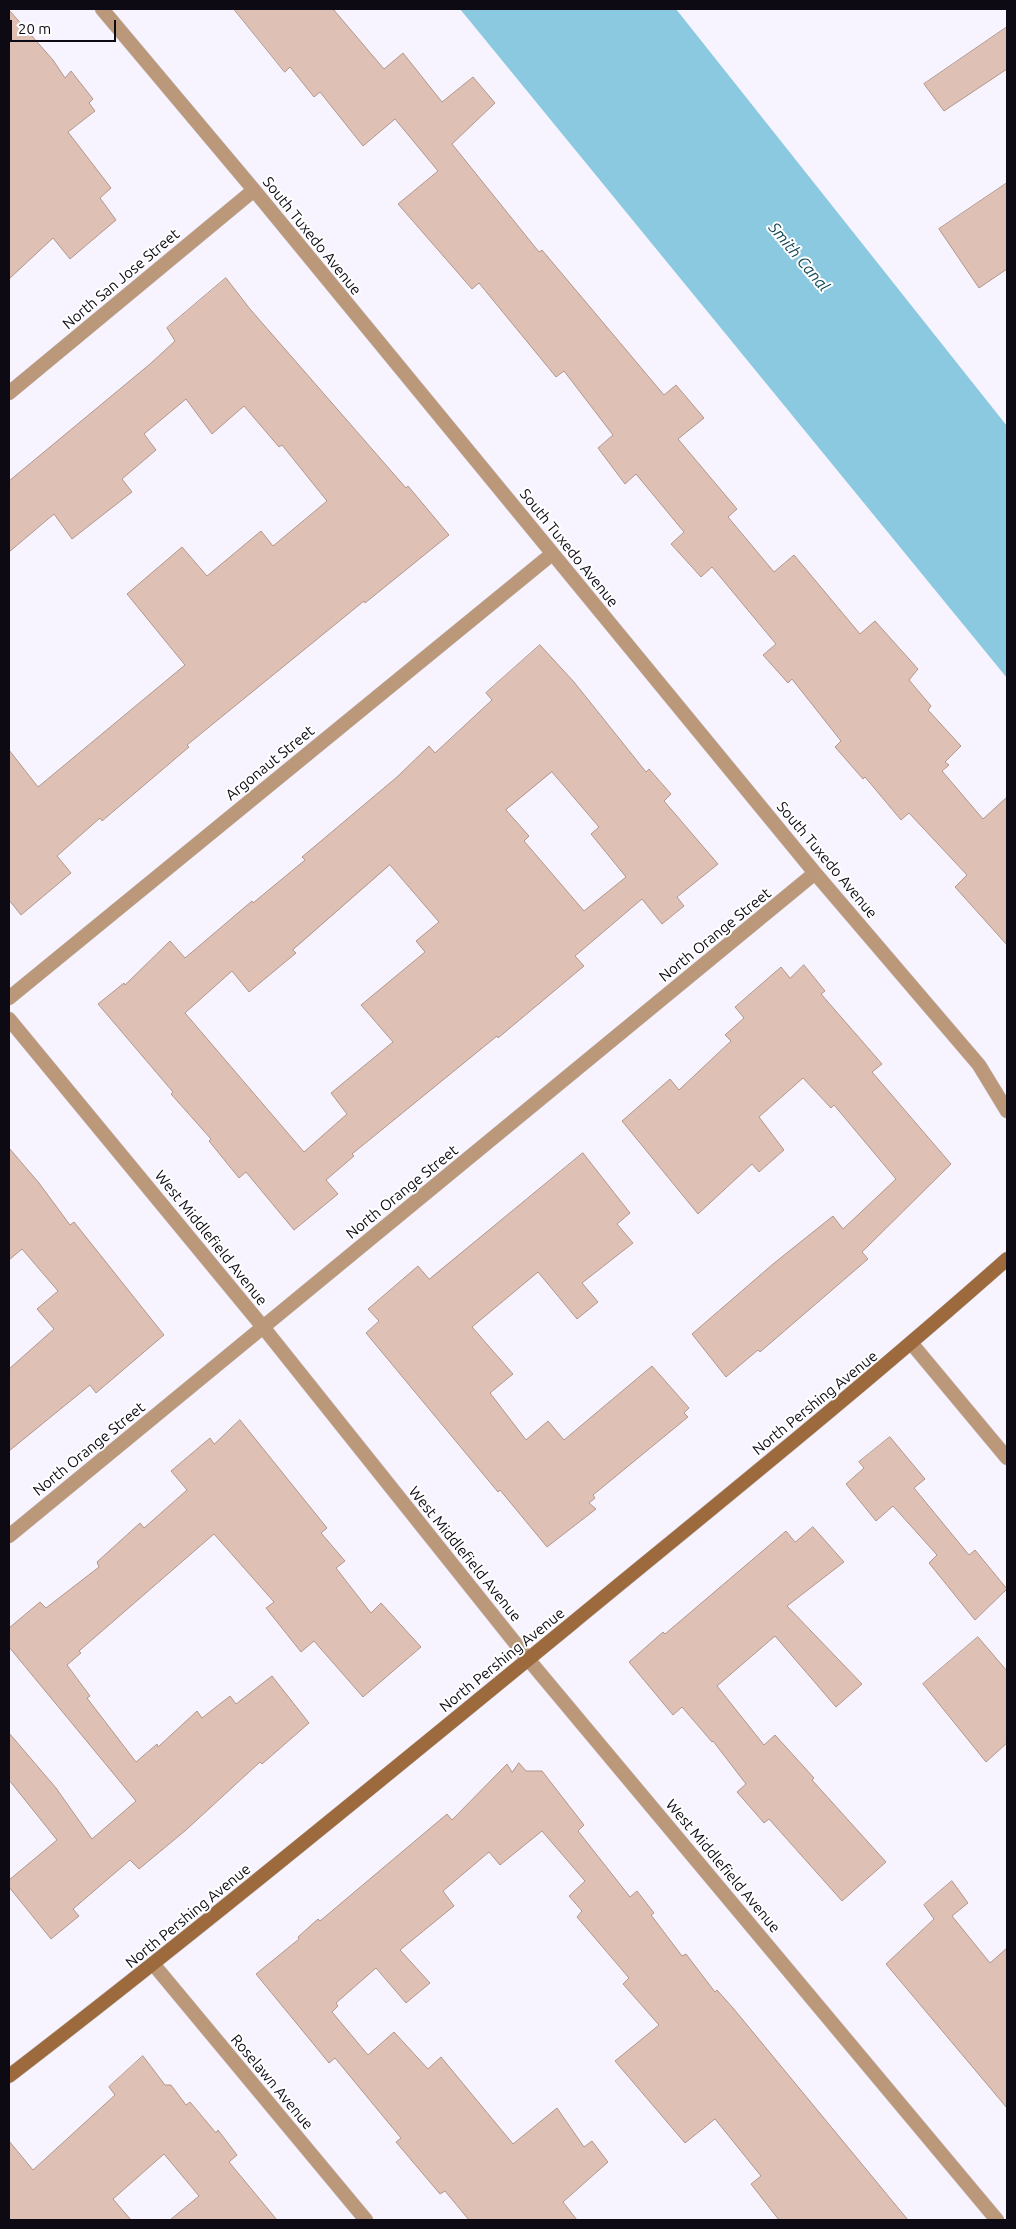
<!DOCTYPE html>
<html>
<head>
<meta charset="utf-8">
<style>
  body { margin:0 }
  #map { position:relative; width:1016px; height:2229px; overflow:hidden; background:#f7f4ff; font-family:Ubuntu,sans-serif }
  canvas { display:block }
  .frame { position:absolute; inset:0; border:10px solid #0d0a13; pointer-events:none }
  .scale { position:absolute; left:10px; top:20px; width:106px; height:22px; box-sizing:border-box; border:2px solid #0d0a13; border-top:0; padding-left:6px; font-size:15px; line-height:18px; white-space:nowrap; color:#0d0a13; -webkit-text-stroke:4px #fff; paint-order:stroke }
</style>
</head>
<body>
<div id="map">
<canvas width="1016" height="2229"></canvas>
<div class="frame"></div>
<div class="scale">20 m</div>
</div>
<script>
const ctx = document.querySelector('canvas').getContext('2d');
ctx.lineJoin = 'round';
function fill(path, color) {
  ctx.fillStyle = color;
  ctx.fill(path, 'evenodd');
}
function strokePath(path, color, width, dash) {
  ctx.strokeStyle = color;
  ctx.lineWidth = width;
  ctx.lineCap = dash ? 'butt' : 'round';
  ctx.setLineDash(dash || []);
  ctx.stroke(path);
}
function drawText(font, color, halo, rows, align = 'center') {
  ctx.font = font + ' Ubuntu,sans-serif';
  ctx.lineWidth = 4;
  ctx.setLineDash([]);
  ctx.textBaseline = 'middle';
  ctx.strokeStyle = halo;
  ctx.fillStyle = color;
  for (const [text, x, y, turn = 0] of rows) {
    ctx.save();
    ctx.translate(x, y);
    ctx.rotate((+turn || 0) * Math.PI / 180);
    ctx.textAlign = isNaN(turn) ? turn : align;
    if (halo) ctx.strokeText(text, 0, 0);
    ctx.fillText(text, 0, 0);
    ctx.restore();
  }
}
fill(new Path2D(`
  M 460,9 L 676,9 L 1007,426 L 1007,678 Z`), '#8bc9e0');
const building = new Path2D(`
  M 234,9 L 333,9 L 384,69 L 403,53 L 442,102 L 473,77 L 495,103 L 452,144 L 539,252 L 542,250 L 664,395 L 676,385 L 704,418 L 678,439 L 737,509 L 728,517 L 774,572 L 794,555 L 860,634 L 875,621 L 918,669 L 909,680 L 931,706 L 928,710 L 961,746 L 945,762 L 949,765 L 942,771 L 983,819 L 1007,797 L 1007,945 L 955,887 L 967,875 L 909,813 L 901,820 L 865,777 L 863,779 L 835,747 L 841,741 L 792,679 L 788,683 L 763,655 L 776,644 L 712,567 L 701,577 L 671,544 L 684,532 L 636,474 L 625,484 L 598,448 L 613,435 L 564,371 L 556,377 L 479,283 L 472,289 L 398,204 L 438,171 L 395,119 L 363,146 L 320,92 L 314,97 L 290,67 L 285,72 Z
  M 9,10 L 53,60 L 65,78 L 71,71 L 93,99 L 89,103 L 95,111 L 68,132 L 111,188 L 100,198 L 116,220 L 70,259 L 53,238 L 9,279 Z
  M 1007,27 L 1007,69 L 944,111 L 924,84 Z
  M 1007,183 L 1007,269 L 979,288 L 939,229 Z
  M 226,278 L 250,309 L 406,488 L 408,486 L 449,535 L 365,603 L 364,601 L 187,745 L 189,747 L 102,821 L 100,818 L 57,856 L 71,873 L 21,915 L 9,900 L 9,750 L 38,787 L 185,665 L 127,594 L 182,547 L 207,576 L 261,531 L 273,546 L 327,501 L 282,445 L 279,447 L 244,406 L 212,434 L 186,399 L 144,434 L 156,450 L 122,479 L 132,492 L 72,539 L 54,514 L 9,552 L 9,481 L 150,364 L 175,341 L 167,328 Z
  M 540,645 L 574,682 L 646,772 L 649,769 L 671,794 L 664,801 L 718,864 L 677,897 L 684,906 L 662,924 L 642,899 L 575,956 L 584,966 L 498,1038 L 497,1036 L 352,1154 L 354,1156 L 326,1180 L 338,1194 L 294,1230 L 246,1172 L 239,1178 L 209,1141 L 211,1139 L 171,1094 L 173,1092 L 98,1004 L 124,983 L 125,985 L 170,941 L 185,958 L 252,901 L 253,903 L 305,860 L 302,857 L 397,777 L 429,746 L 435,753 L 492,700 L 486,693 ZM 552,772 L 599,827 L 591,834 L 626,877 L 584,911 L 524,841 L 529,836 L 506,810 ZM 390,865 L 439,922 L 416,941 L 425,952 L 361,1005 L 393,1042 L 331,1093 L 347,1114 L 304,1152 L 185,1013 L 232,971 L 249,992 L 296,953 L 293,950 Z
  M 804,965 L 825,991 L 821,994 L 882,1064 L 872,1072 L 951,1164 L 862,1252 L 868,1259 L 760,1352 L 758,1350 L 726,1377 L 692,1334 L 773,1264 L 833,1216 L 843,1229 L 896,1179 L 834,1105 L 831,1108 L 803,1078 L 759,1117 L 784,1150 L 759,1172 L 752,1164 L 698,1214 L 622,1121 L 670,1079 L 679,1090 L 731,1041 L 725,1035 L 744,1018 L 735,1007 L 781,967 L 790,978 Z
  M 9,1148 L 39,1183 L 70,1225 L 74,1222 L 164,1335 L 96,1393 L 90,1385 L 9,1451 L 9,1369 L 54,1329 L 37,1309 L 58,1291 L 22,1249 L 9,1260 Z
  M 583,1153 L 630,1213 L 617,1224 L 633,1243 L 582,1283 L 598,1302 L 577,1319 L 538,1272 L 472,1327 L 513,1374 L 490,1393 L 526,1440 L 548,1421 L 564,1440 L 652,1366 L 689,1408 L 684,1413 L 688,1417 L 593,1495 L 595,1498 L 589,1503 L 596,1509 L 547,1547 L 500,1490 L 498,1492 L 366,1333 L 379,1321 L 368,1309 L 418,1266 L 429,1279 Z
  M 240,1420 L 327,1528 L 321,1533 L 345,1561 L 336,1568 L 371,1613 L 381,1603 L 421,1647 L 363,1697 L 314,1641 L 301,1652 L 266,1608 L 274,1602 L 214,1534 L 79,1651 L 81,1653 L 67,1665 L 90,1696 L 87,1698 L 136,1762 L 157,1744 L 158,1747 L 197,1711 L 202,1718 L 230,1696 L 236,1704 L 272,1676 L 309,1723 L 262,1764 L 260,1762 L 186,1830 L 139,1869 L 130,1860 L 73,1909 L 79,1916 L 51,1939 L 9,1887 L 9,1880 L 57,1840 L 9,1780 L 9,1733 L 56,1788 L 92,1839 L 136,1801 L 9,1647 L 9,1628 L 40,1602 L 46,1608 L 99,1567 L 97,1562 L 140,1523 L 144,1528 L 187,1490 L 171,1471 L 210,1438 L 214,1444 Z
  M 890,1437 L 925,1479 L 914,1488 L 969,1555 L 975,1550 L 1007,1589 L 975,1620 L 929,1563 L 937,1555 L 893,1506 L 876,1521 L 846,1484 L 864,1468 L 859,1462 Z
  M 813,1527 L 844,1562 L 787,1606 L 862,1684 L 836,1707 L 775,1636 L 717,1686 L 764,1745 L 775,1735 L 814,1778 L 812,1780 L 886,1862 L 842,1901 L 769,1819 L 764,1823 L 737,1792 L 746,1784 L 713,1741 L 712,1742 L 682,1707 L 673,1715 L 629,1662 L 663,1632 L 665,1634 L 786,1531 L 795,1542 Z
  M 978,1637 L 1007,1671 L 1007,1743 L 986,1762 L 923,1684 Z
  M 519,1763 L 526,1771 L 542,1771 L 584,1825 L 578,1831 L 630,1897 L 637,1891 L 654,1913 L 651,1915 L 682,1956 L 686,1954 L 715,1992 L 717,1990 L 733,2008 L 908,2220 L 779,2220 L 751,2184 L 761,2176 L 715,2119 L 685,2143 L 615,2061 L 659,2025 L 623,1984 L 629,1978 L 577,1917 L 582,1911 L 569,1896 L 585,1881 L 542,1831 L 500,1865 L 489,1852 L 443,1891 L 454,1906 L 400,1950 L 430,1983 L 406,2003 L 376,1968 L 336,2003 L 338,2006 L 332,2012 L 368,2055 L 394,2032 L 428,2069 L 441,2057 L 513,2144 L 557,2108 L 584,2147 L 592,2141 L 608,2162 L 563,2202 L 577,2220 L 469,2220 L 445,2191 L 440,2194 L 396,2142 L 401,2138 L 335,2058 L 329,2063 L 256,1974 L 299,1939 L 298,1937 L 318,1919 L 320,1921 L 447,1814 L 452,1820 L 507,1764 L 512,1772 Z
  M 952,1881 L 968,1903 L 952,1916 L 990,1963 L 1007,1948 L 1007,2108 L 886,1964 L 934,1919 L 924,1905 Z
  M 143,2056 L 165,2085 L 171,2085 L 186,2105 L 190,2102 L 216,2133 L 218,2130 L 237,2155 L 229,2162 L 277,2220 L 170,2220 L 199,2196 L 164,2154 L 113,2199 L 131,2220 L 9,2220 L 9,2141 L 33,2170 L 115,2095 L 109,2087 Z`);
fill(building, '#dec0b4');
strokePath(building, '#b2968b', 1);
const minor = new Path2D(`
  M 102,9 L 254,190 L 815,873 L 979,1065 L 1007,1111
  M 9,393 L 254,190
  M 9,998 L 552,554
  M 9,1019 L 263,1327 L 528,1659 L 997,2220
  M 912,1344 L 1007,1458
  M 9,1536 L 815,873
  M 154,1965 L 366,2220`);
const secondary = new Path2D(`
  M 9,2076 C 199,1930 384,1777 570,1625 C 717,1504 865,1385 1007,1259`);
strokePath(minor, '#d2cfd9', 15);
strokePath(secondary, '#d2cfd9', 15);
strokePath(minor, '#bb987a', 14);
strokePath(secondary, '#9c6a3c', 14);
drawText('15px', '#0d0a13', '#fff', [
  ["South Tuxedo Avenue",312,236,51],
  ["North San Jose Street",121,279,-40],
  ["South Tuxedo Avenue",569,548,51],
  ["Argonaut Street",270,763,-39],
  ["South Tuxedo Avenue",827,860,50],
  ["North Orange Street",715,935,-39],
  ["North Orange Street",402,1192,-39],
  ["West Middlefield Avenue",211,1238,51],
  ["North Pershing Avenue",815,1403,-39],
  ["North Orange Street",89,1449,-39],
  ["West Middlefield Avenue",465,1554,51],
  ["North Pershing Avenue",502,1660,-39],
  ["West Middlefield Avenue",723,1866,50],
  ["North Pershing Avenue",188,1916,-39],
  ["Roselawn Avenue",272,2082,50]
]);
drawText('italic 16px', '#124858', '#fff', [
  ["Smith Canal",799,257,50]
]);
</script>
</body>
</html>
